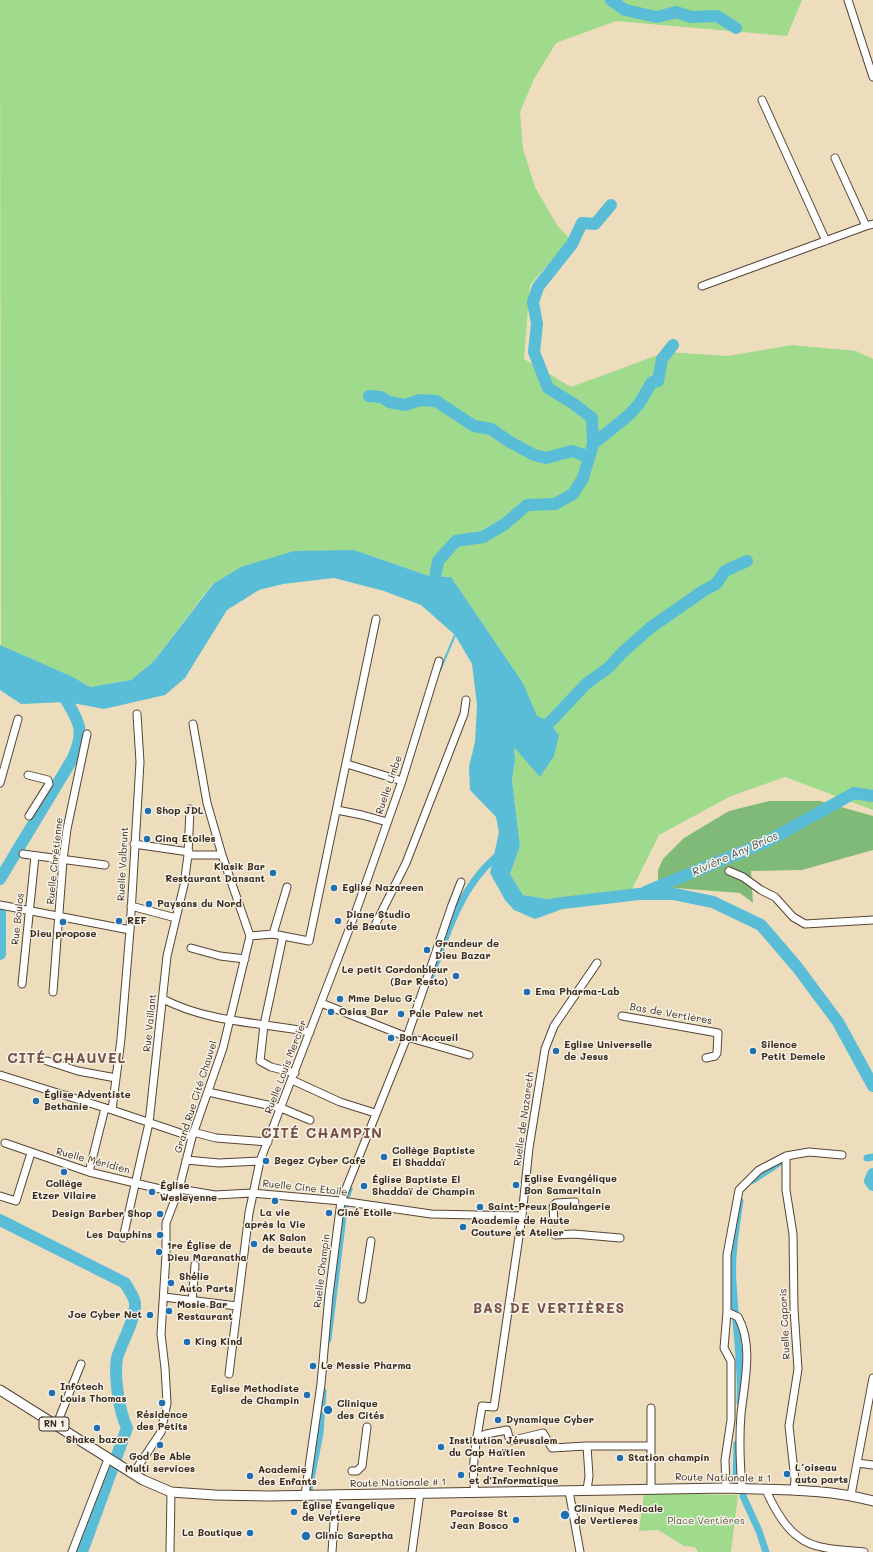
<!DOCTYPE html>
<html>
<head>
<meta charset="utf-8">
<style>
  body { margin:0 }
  canvas { display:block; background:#eeddbc }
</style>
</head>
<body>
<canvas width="873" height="1552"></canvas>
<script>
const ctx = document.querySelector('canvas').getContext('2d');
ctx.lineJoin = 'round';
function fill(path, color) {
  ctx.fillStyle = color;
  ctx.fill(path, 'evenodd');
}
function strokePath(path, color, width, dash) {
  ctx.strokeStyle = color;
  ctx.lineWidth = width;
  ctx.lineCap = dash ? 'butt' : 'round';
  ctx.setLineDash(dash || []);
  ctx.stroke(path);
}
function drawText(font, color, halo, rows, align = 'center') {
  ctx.font = font + ' Mali,sans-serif';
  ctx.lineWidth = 3;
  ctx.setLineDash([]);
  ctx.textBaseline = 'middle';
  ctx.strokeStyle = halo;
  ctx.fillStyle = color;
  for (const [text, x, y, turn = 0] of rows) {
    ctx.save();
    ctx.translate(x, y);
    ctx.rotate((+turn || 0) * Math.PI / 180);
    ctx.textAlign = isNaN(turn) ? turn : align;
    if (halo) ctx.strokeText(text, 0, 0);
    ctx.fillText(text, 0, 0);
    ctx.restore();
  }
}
fill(new Path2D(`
  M 0,0 L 802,0 L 787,36 L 616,21 L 556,43 L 534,79 L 520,112 L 523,149 L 535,187 L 557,225 L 570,239 L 530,285 L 524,359 L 571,387 L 666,352 L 728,356 L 792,345 L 856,351 L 873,359 L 873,810 L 785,777 L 731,796 L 659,835 L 632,889 L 620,895 L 547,899 L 523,895 L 510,874 L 520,846 L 512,780 L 515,760 L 513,747 L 559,735 L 547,720 L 537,717 L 523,683 L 451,577 L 429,576 L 354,550 L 212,584 L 154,661 L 131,680 L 90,687 L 73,677 L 1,646 Z
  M 644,1493 L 738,1495 L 731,1552 L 698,1552 L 695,1547 L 684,1546 L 658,1530 L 639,1531 Z`), '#a0da8c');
fill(new Path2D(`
  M 769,801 L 820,801 L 873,816 L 873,850 L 802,870 L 751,871 L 753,903 L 740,893 L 663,887 L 658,881 L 658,870 L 663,859 L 684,838 L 729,811 Z`), '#80ba78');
fill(new Path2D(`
  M 354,550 L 429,576 L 451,577 L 523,683 L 537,716 L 547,720 L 559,735 L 554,756 L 540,777 L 514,747 L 515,760 L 512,780 L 520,846 L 510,874 L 523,895 L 547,899 L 569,898 L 571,906 L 535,919 L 514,910 L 505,900 L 490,873 L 499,832 L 496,817 L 470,790 L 469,767 L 475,742 L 477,705 L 472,664 L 455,635 L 421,605 L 384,591 L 334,578 L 283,584 L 259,590 L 227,610 L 185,678 L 165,695 L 104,709 L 67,702 L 21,704 L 0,690 L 0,645 L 73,677 L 90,687 L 131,680 L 154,661 L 213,584 L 241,567 L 294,551 Z`), '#59bdd7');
strokePath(new Path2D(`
  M 438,675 L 455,635
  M 416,746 L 426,714
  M 0,948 L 1,948`), '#59bdd7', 2);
strokePath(new Path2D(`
  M 429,981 C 447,936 460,884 501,853
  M 867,1158 L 873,1157
  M 753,1180 L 780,1162
  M 328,1339 L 345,1200 L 349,1189
  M 740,1402 C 742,1362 735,1323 733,1283 C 731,1256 736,1228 740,1201
  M 736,1481 L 737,1444
  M 309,1489 L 320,1433 L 323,1391
  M 743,1496 L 759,1531 L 766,1552`), '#59bdd7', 7);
strokePath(new Path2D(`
  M 611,0 L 625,10 L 657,17 L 676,12 L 691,17 L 717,16 L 736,28
  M 369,396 L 381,397 L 389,402 L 405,405 L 420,400 L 436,401 L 474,426 L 491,429 L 510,442 L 534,455 L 546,458 L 572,451 L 589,457
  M 593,444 L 629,415 L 639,404 L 652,382 L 658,381 L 662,359 L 673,345
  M 433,590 L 438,561 L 456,541 L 483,537 L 505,524 L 527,505 L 555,504 L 573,494 L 583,478 L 593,444 L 592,418 L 574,404 L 548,388 L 534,352 L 537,324 L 533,302 L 538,287 L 572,244 L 582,223 L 595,224 L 611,205
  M 538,735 L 586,684 L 608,668 L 623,652 L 650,628 L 703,591 L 716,584 L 725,571 L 747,561
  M 0,879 L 73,758 C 88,725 75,718 60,689
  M 645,892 L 766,842 L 854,793 L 873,796
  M 554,904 L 639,894 L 674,894 L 713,902 L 761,925 L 797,967 L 838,1022 L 873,1086
  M 0,912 L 0,954
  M 873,1174 L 870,1181 L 873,1185
  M 0,1220 L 125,1283 C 128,1289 134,1296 135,1303 C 137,1316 121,1344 117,1358 C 114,1376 119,1411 127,1428 L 82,1552`), '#59bdd7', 12);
const minor = new Path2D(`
  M 848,0 L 873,77
  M 762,100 L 826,241
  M 835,158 L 866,226 L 873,224
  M 702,286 L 866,226
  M 347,764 L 402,781
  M 28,775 L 48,780 L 49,784 L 29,816
  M 0,783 L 18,719
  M 337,810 L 362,815 L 387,822
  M 134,844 L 189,852
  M 23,854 L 105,865
  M 188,855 L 222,855
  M 729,871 L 743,877 L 761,890 L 775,897 L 793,917 L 805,924 L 873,920
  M 0,905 L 130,930
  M 131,906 L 176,918
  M 376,923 L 406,863 L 464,714 L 466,700
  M 250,936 L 273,934
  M 283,936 L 273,934 L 287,887
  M 191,948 L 220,956 L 245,959
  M 22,984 L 35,856
  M 53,992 L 63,860 L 67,829 L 87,734
  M 163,999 C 209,1023 260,1022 310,1032
  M 321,1003 L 407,1037 L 469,1055
  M 622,1016 L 718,1033 L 717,1053 L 715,1056 L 706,1058
  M 47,1061 L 78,1071 L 116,1078
  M 295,1073 L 271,1067 L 260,1061 L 264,1025 L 283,936 L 309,941 L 376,619
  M 0,1075 L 112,1110 L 192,1137
  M 292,1080 L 340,1102 L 375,1113
  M 208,1092 L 281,1108 L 310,1120
  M 112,1110 L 121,1039 L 130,930 L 140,762 L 137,714
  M 193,1132 L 216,1138 L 268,1142
  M 5,1143 L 89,1172 L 177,1193
  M 786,1156 L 786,1190 L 793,1234 L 794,1309 L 798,1369 L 789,1426 L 795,1480 L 794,1490
  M 186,1160 L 219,1163 L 260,1161
  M 89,1172 L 105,1108
  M 179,1189 L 215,1195 L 252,1193 L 341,1201 L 431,1214 L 522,1216
  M 0,1196 L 16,1201 L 31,1153
  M 554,1221 L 553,1207 L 556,1203 L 575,1202
  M 555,1235 L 574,1234 L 620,1238
  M 123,1238 L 149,1123 L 167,956 L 184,885 L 188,855 L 190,809
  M 164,1297 L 237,1306
  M 362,1299 L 371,1241
  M 192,1302 L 195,1265
  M 727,1312 L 738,1317 C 754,1345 744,1385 741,1414 C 739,1439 740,1464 742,1489
  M 229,1374 L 249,1213 L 260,1161 L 355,914 L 402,781 L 439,661
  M 56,1426 L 81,1364
  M 477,1438 L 486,1434 L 507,1430 L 510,1441 L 543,1433 L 552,1448 L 586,1446 L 650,1446
  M 857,1463 L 873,1465
  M 352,1471 L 357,1471 L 362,1466 L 367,1427
  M 133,1474 L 161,1432 L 167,1403 L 165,1368 L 161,1334 L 166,1255 L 166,1223 L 179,1189 L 192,1137 L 223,1048 L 250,936 L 222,855 L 207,803 L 193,724
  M 726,1488 L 725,1460 L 731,1420 L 731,1361 L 724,1348 L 727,1312 L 727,1255 L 739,1190 L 759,1170 L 786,1156 L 809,1152 L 842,1155
  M 651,1489 L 651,1408
  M 587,1490 L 589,1476 L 587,1446
  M 766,1490 C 773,1506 785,1528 800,1538 C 815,1550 845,1550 864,1552
  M 569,1491 L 580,1552
  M 475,1493 C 470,1465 478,1434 482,1406 L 494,1407 L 522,1216 L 529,1148 L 545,1049 L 554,1026 L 597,963
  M 305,1495 L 321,1384 L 329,1295 L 341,1201 L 407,1037 L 452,905 L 461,882
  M 851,1495 L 873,1378
  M 72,1552 L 108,1459
  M 170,1552 L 171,1492
  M 332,1552 L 336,1494
  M 412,1552 L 420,1493`);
const major = new Path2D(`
  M 0,1390 L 143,1480 L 171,1492 L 215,1495 L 269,1496 L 726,1488 C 775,1490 826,1488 873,1501`);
strokePath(minor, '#564536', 9);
strokePath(major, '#564536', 11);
strokePath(minor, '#fff', 7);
strokePath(major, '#fff', 9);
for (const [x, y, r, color] of [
  [148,811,4,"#1f6fb2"],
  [147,839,4,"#1f6fb2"],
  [273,873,4,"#1f6fb2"],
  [334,888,4,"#1f6fb2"],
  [149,904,4,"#1f6fb2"],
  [119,921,4,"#1f6fb2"],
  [338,921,4,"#1f6fb2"],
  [63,922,4,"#1f6fb2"],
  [427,950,4,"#1f6fb2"],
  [456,976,4,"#1f6fb2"],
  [527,992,4,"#1f6fb2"],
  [340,999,4,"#1f6fb2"],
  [331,1012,4,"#1f6fb2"],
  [401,1014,4,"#1f6fb2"],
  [391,1038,4,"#1f6fb2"],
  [556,1051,4,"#1f6fb2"],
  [753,1051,4,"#1f6fb2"],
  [36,1101,4,"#1f6fb2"],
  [384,1157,4,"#1f6fb2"],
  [266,1161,4,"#1f6fb2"],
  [64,1172,4,"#1f6fb2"],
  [516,1185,4,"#1f6fb2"],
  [364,1186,4,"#1f6fb2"],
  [152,1192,4,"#1f6fb2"],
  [275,1201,4,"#1f6fb2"],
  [480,1207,4,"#1f6fb2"],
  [329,1213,4,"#1f6fb2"],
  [160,1214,4,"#1f6fb2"],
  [463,1227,4,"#1f6fb2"],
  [160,1235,4,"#1f6fb2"],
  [254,1244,4,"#1f6fb2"],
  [159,1252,4,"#1f6fb2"],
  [171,1283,4,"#1f6fb2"],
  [169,1311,4,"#1f6fb2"],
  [150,1315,4,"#1f6fb2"],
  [187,1342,4,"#1f6fb2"],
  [313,1366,4,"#1f6fb2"],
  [52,1393,4,"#1f6fb2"],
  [307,1395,4,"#1f6fb2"],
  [162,1403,4,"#1f6fb2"],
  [328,1410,5,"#1f6fb2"],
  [498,1420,4,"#1f6fb2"],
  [97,1428,4,"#1f6fb2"],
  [160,1445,4,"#1f6fb2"],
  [441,1447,4,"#1f6fb2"],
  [620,1458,4,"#1f6fb2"],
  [787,1474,4,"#1f6fb2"],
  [461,1475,4,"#1f6fb2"],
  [250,1476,4,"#1f6fb2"],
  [294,1512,4,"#1f6fb2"],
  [565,1515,5,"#1f6fb2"],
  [516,1520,4,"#1f6fb2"],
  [250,1533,4,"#1f6fb2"],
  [306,1536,5,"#1f6fb2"]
]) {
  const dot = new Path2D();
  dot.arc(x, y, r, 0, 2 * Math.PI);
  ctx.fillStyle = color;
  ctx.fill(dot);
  strokePath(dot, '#f7f3e8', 1.5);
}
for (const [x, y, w] of [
  [54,1424,30]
]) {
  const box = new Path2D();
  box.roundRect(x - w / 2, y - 7, w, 14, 3);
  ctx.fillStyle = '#f7f3e8';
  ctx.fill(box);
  strokePath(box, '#3b2a1e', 1);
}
drawText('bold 9px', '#3b2a1e', null, [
  ["RN 1",54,1424]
]);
drawText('10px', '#3b2a1e', '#f7f3e8', [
  ["Ruelle Limbe",389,785,-71],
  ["Ruelle Chrétienne",55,861,-84],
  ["Ruelle Valbrunt",123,864,-87],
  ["Rue Boulos",18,919,-84],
  ["Bas de Vertières",671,1014,10],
  ["Rue Vaillant",150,1023,-84],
  ["Ruelle Louis Mercier",286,1067,-69],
  ["Grand Rue Cité Chauvel",196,1097,-72],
  ["Ruelle de Nazareth",524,1119,-82],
  ["Ruelle Méridien",93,1161,15],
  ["Ruelle Cine Etoile",305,1188,6],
  ["Ruelle Champin",322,1271,-83],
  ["Ruelle Caporis",785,1324,-93],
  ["Route Nationale # 1",723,1478,1],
  ["Route Nationale # 1",398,1483,-1]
]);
drawText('bold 10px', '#3b2a1e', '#f7f3e8', [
  ["Shop JDL",156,811],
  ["Cinq Etoiles",155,839],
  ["Klasik Bar",265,867,"right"],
  ["Restaurant Dansant",265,879,"right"],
  ["Eglise Nazareen",342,888],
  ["Paysans du Nord",157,904],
  ["Diane Studio",346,915],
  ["de Beaute",346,927],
  ["REF",127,921],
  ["Dieu propose",63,934,"center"],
  ["Grandeur de",435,944],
  ["Dieu Bazar",435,956],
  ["Le petit Cordonbleur",448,970,"right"],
  ["(Bar Resto)",448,982,"right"],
  ["Ema Pharma-Lab",535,992],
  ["Mme Deluc G.",348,999],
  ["Osias Bar",339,1012],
  ["Pale Palew net",409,1014],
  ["Bon Accueil",399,1038],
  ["Eglise Universelle",564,1045],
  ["de Jesus",564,1057],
  ["Silence",761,1045],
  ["Petit Demele",761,1057],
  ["Église Adventiste",44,1095],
  ["Bethanie",44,1107],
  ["Collège Baptiste",392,1151],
  ["El Shaddaï",392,1163],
  ["Begez Cyber Cafe",274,1161],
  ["Eglise Evangélique",524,1179],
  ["Bon Samaritain",524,1191],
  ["Église Baptiste El",372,1180],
  ["Shaddaï de Champin",372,1192],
  ["Collège",64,1184,"center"],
  ["Etzer Vilaire",64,1196,"center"],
  ["Église",160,1186],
  ["Wesleyenne",160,1198],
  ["Saint-Preux Boulangerie",488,1207],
  ["La vie",275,1213,"center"],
  ["après la Vie",275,1225,"center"],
  ["Ciné Etoile",337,1213],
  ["Design Barber Shop",152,1214,"right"],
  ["Academie de Haute",471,1221],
  ["Couture et Atelier",471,1233],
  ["Les Dauphins",152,1235,"right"],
  ["AK Salon",262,1238],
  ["de beaute",262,1250],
  ["1re Église de",167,1246],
  ["Dieu Maranatha",167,1258],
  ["Shélie",179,1277],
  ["Auto Parts",179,1289],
  ["Mosie Bar",177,1305],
  ["Restaurant",177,1317],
  ["Joe Cyber Net",142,1315,"right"],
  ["King Kind",195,1342],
  ["Le Messie Pharma",321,1366],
  ["Infotech",60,1387],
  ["Louis Thomas",60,1399],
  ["Eglise Methodiste",299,1389,"right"],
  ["de Champin",299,1401,"right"],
  ["Clinique",337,1404],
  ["des Cités",337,1416],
  ["Résidence",162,1415,"center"],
  ["des Petits",162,1427,"center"],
  ["Dynamique Cyber",506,1420],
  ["Shake bazar",97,1440,"center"],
  ["Institution Jérusalem",449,1441],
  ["du Cap Haïtien",449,1453],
  ["God Be Able",160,1457,"center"],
  ["Multi services",160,1469,"center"],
  ["Station champin",628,1458],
  ["L´oiseau",795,1468],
  ["auto parts",795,1480],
  ["Centre Technique",469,1469],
  ["et d'Informatique",469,1481],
  ["Academie",258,1470],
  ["des Enfants",258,1482],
  ["Église Evangelique",302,1506],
  ["de Vertiere",302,1518],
  ["Clinique Medicale",574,1509],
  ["de Vertieres",574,1521],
  ["Paroisse St",508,1514,"right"],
  ["Jean Bosco",508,1526,"right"],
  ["La Boutique",242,1533,"right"],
  ["Clinic Sareptha",315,1536]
], 'left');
drawText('10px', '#54563a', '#f7f3e8', [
  ["Place Vertières",706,1521]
]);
drawText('italic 11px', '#445656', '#f7f3e8', [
  ["Rivière Any Brios",735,854,-24]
]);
ctx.letterSpacing = '1px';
drawText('bold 14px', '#785149', '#f7f3e8', [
  ["CITÉ CHAUVEL",67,1059],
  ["CITÉ CHAMPIN",322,1134],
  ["BAS DE VERTIÈRES",549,1309]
]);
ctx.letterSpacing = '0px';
</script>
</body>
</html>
